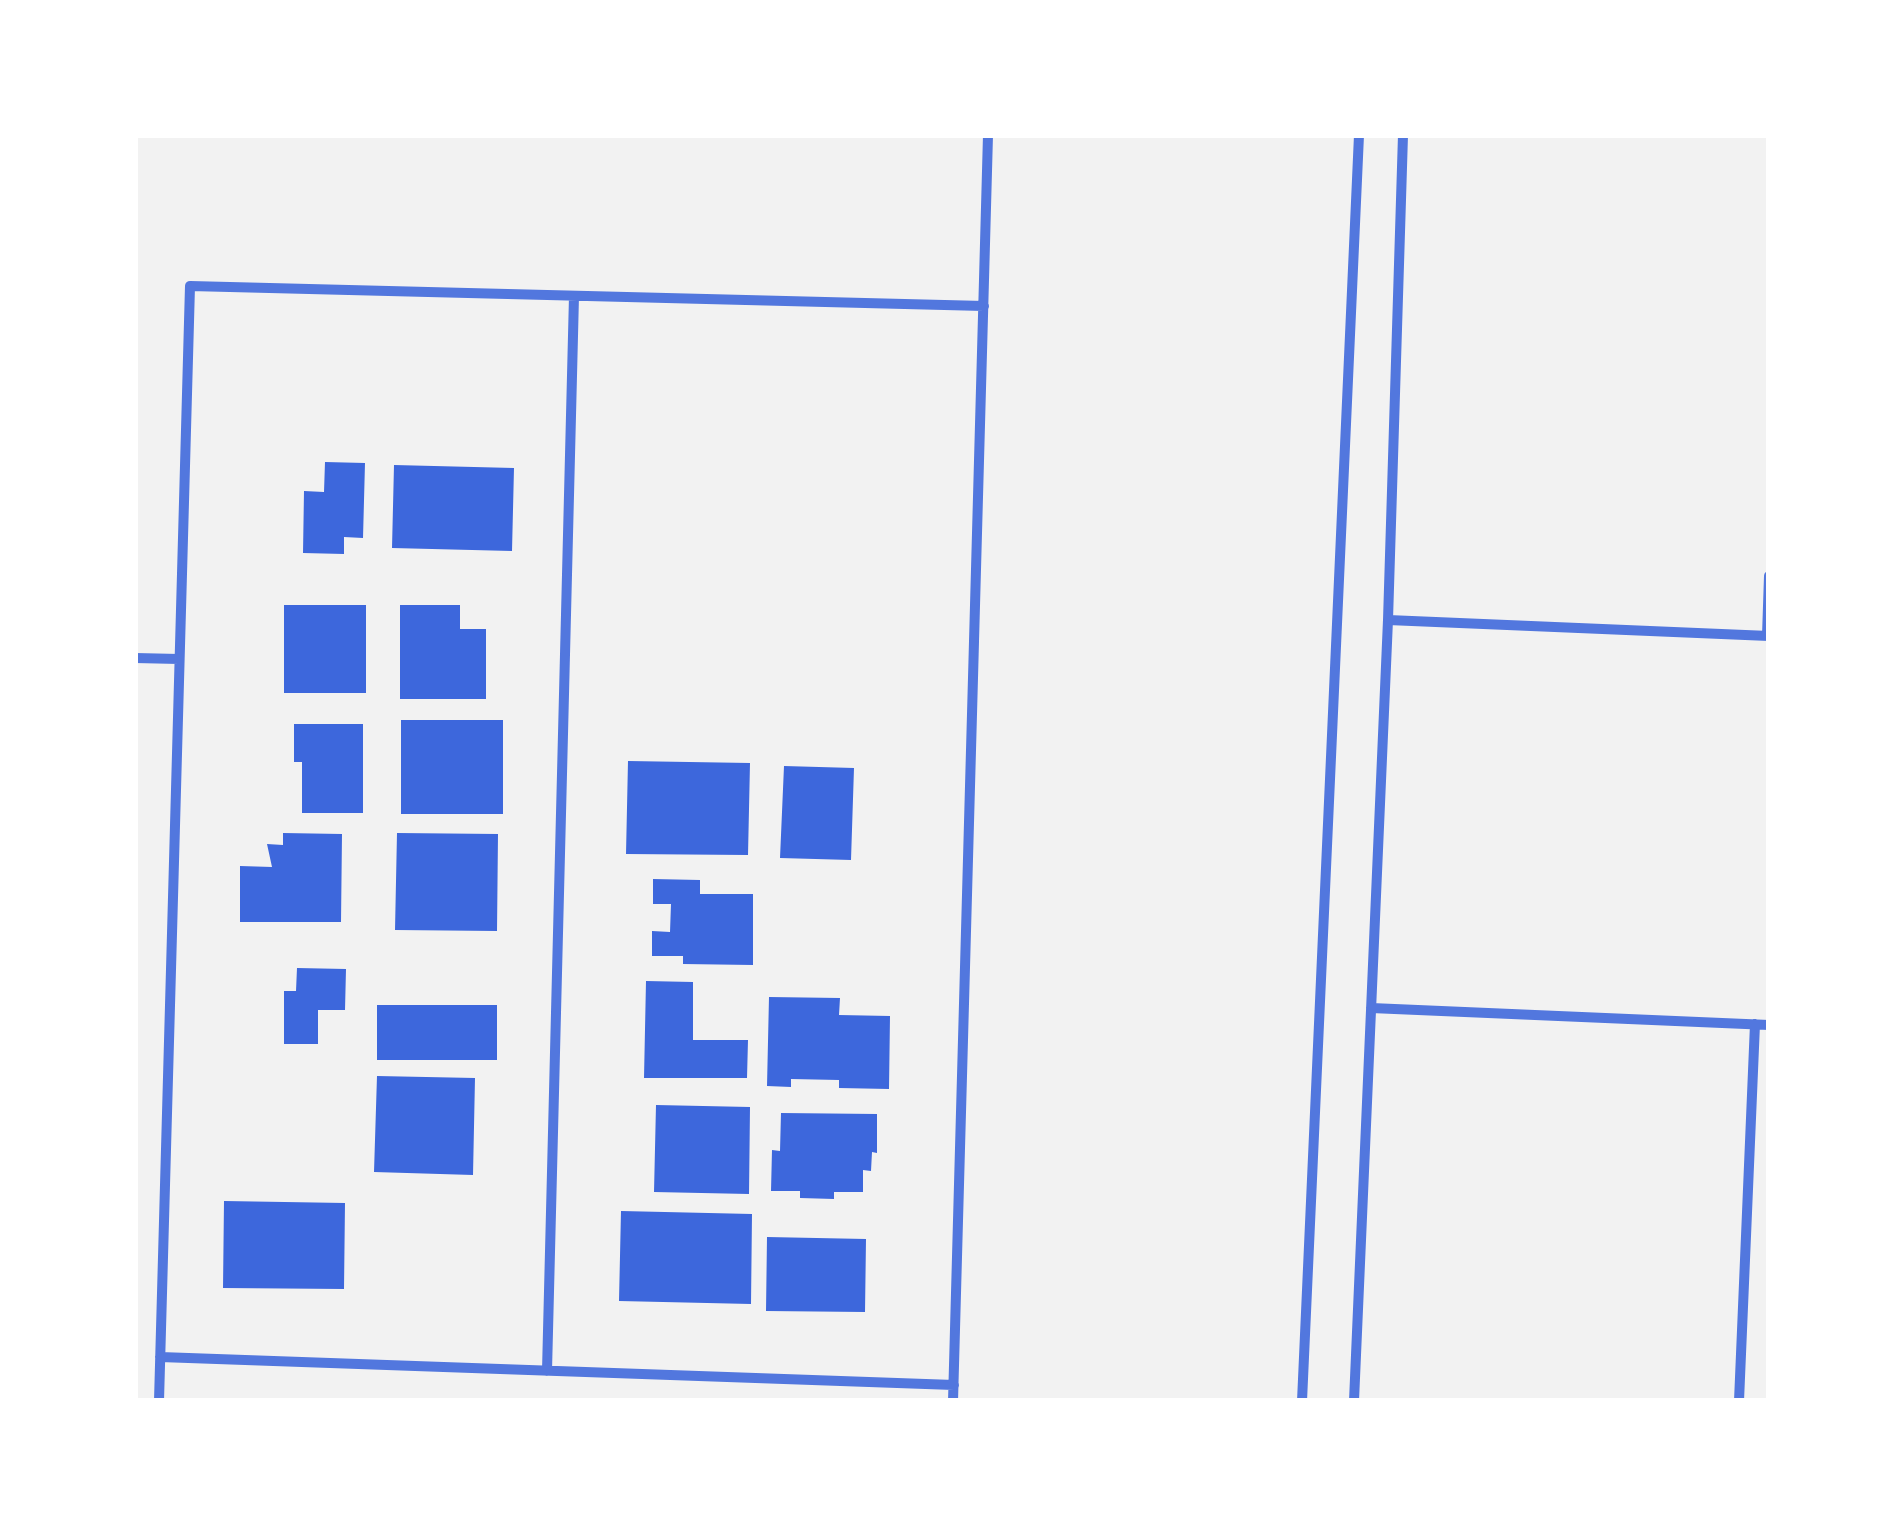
<!DOCTYPE html>
<html>
<head>
<meta charset="utf-8">
<style>
  body { margin:0 }
  #map { position:relative; width:1904px; height:1536px; overflow:hidden; background:#f2f2f2; font-family:Lora,serif }
  canvas { display:block }
  .frame { position:absolute; inset:0; border:138px solid #fff; pointer-events:none }
</style>
</head>
<body>
<div id="map">
<canvas width="1904" height="1536"></canvas>
<div class="frame"></div>
</div>
<script>
const ctx = document.querySelector('canvas').getContext('2d');
ctx.lineJoin = 'round';
function fill(path, color) {
  ctx.fillStyle = color;
  ctx.fill(path, 'evenodd');
}
function strokePath(path, color, width, dash) {
  ctx.strokeStyle = color;
  ctx.lineWidth = width;
  ctx.lineCap = dash ? 'butt' : 'round';
  ctx.setLineDash(dash || []);
  ctx.stroke(path);
}
fill(new Path2D(`
  M 325,462 L 365,463 L 363,538 L 344,537 L 344,554 L 303,553 L 304,491 L 324,492 Z
  M 394,465 L 514,468 L 512,551 L 392,548 Z
  M 284,605 L 366,605 L 366,693 L 284,693 Z
  M 400,605 L 460,605 L 460,629 L 486,629 L 486,699 L 400,699 Z
  M 401,720 L 503,720 L 503,814 L 401,814 Z
  M 294,724 L 363,724 L 363,813 L 302,813 L 302,762 L 294,762 Z
  M 628,761 L 750,763 L 748,855 L 626,854 Z
  M 784,766 L 854,768 L 851,860 L 780,858 Z
  M 283,833 L 342,834 L 341,922 L 240,922 L 240,866 L 272,867 L 267,844 L 283,845 Z
  M 397,833 L 498,834 L 497,931 L 395,930 Z
  M 653,879 L 700,880 L 700,894 L 753,894 L 753,965 L 683,964 L 683,956 L 652,956 L 652,931 L 670,932 L 671,904 L 653,904 Z
  M 297,968 L 346,969 L 345,1010 L 318,1010 L 318,1044 L 284,1044 L 284,991 L 296,991 Z
  M 646,981 L 693,982 L 693,1040 L 748,1040 L 747,1078 L 644,1078 Z
  M 769,997 L 840,998 L 839,1015 L 890,1016 L 889,1089 L 839,1088 L 839,1080 L 791,1079 L 791,1087 L 767,1086 Z
  M 377,1005 L 497,1005 L 497,1060 L 377,1060 Z
  M 377,1076 L 475,1078 L 473,1175 L 374,1172 Z
  M 656,1105 L 750,1107 L 749,1194 L 654,1192 Z
  M 781,1113 L 877,1114 L 877,1153 L 872,1152 L 871,1171 L 863,1170 L 863,1192 L 834,1192 L 834,1199 L 800,1198 L 800,1191 L 771,1191 L 772,1150 L 780,1151 Z
  M 224,1201 L 345,1203 L 344,1289 L 223,1288 Z
  M 621,1211 L 752,1214 L 751,1304 L 619,1301 Z
  M 767,1237 L 866,1239 L 865,1312 L 766,1311 Z`), '#3d67dc');
strokePath(new Path2D(`
  M 1388,620 L 1769,636
  M 1767,636 L 1769,576
  M 135,658 L 179,659
  M 1371,1008 L 1769,1025
  M 160,1357 L 954,1385
  M 547,1371 L 574,296
  M 159,1401 L 190,286 L 984,306
  M 953,1401 L 988,135
  M 1302,1401 L 1359,135
  M 1354,1401 L 1388,620 L 1403,135
  M 1739,1401 L 1755,1024`), '#5277de', 10);
</script>
</body>
</html>
